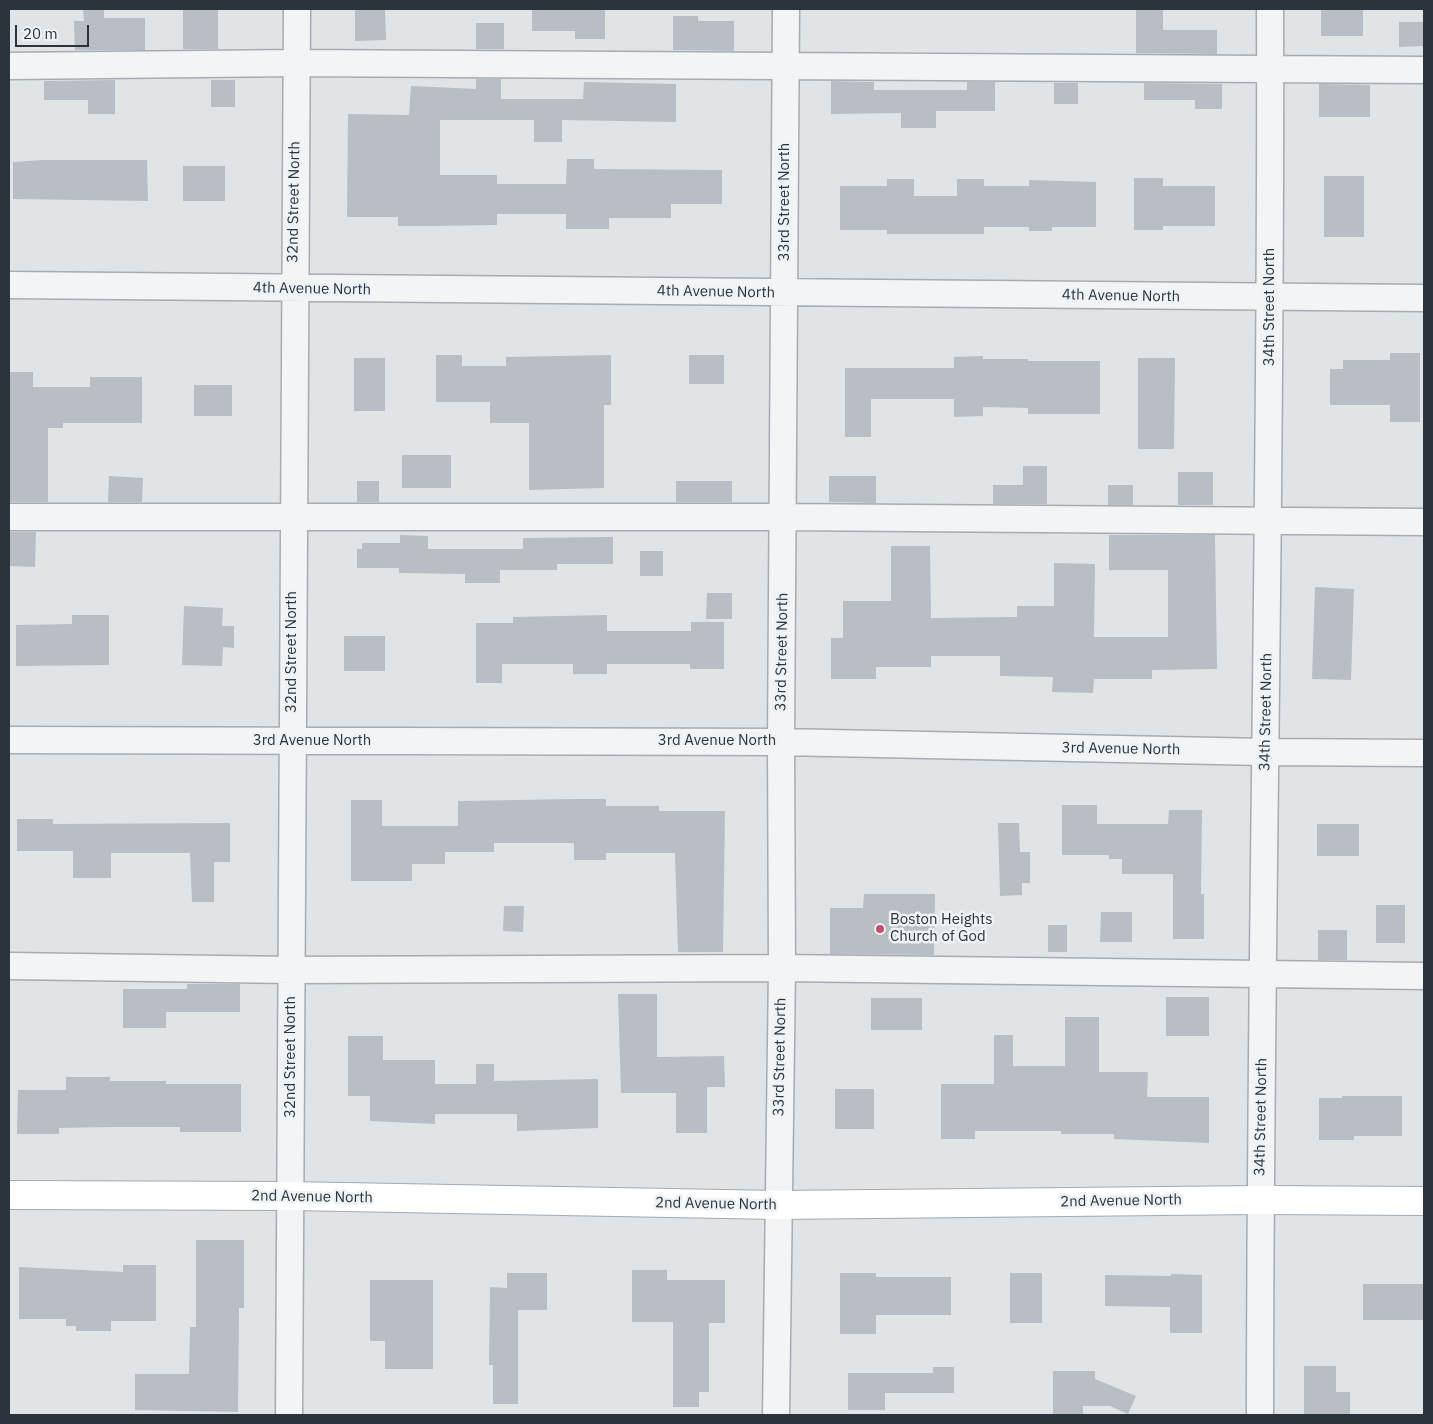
<!DOCTYPE html>
<html>
<head>
<meta charset="utf-8">
<style>
  body { margin:0 }
  #map { position:relative; width:1433px; height:1424px; overflow:hidden; background:#e0e4e7; font-family:"IBM Plex Sans",sans-serif }
  canvas { display:block }
  .frame { position:absolute; inset:0; border:10px solid #2a343d; pointer-events:none }
  .scale { position:absolute; left:15px; top:25px; width:74px; height:22px; box-sizing:border-box; border:2px solid #2a343d; border-top:0; padding-left:6px; font-size:15px; line-height:18px; white-space:nowrap; color:#2a343d; -webkit-text-stroke:4px #eff3f5; paint-order:stroke }
</style>
</head>
<body>
<div id="map">
<canvas width="1433" height="1424"></canvas>
<div class="frame"></div>
<div class="scale">20 m</div>
</div>
<script>
const ctx = document.querySelector('canvas').getContext('2d');
ctx.lineJoin = 'round';
function fill(path, color) {
  ctx.fillStyle = color;
  ctx.fill(path, 'evenodd');
}
function strokePath(path, color, width, dash) {
  ctx.strokeStyle = color;
  ctx.lineWidth = width;
  ctx.lineCap = dash ? 'butt' : 'round';
  ctx.setLineDash(dash || []);
  ctx.stroke(path);
}
function drawText(font, color, halo, rows, align = 'center') {
  ctx.font = font + ' "IBM Plex Sans",sans-serif';
  ctx.lineWidth = 5;
  ctx.setLineDash([]);
  ctx.textBaseline = 'middle';
  ctx.strokeStyle = halo;
  ctx.fillStyle = color;
  for (const [text, x, y, turn = 0] of rows) {
    ctx.save();
    ctx.translate(x, y);
    ctx.rotate((+turn || 0) * Math.PI / 180);
    ctx.textAlign = isNaN(turn) ? turn : align;
    if (halo) ctx.strokeText(text, 0, 0);
    ctx.fillText(text, 0, 0);
    ctx.restore();
  }
}
fill(new Path2D(`
  M 83,9 L 104,9 L 104,18 L 145,18 L 145,50 L 75,50 L 74,21 L 84,21 Z
  M 183,9 L 218,9 L 218,49 L 183,49 Z
  M 355,9 L 385,9 L 386,40 L 355,41 Z
  M 532,9 L 605,9 L 605,39 L 575,39 L 575,31 L 532,31 Z
  M 1136,9 L 1163,9 L 1163,30 L 1217,30 L 1217,54 L 1136,53 Z
  M 1321,9 L 1363,9 L 1363,36 L 1321,36 Z
  M 673,16 L 698,16 L 698,21 L 734,21 L 734,51 L 673,50 Z
  M 1399,22 L 1424,22 L 1424,46 L 1399,47 Z
  M 476,23 L 504,23 L 504,49 L 476,49 Z
  M 476,79 L 501,79 L 501,99 L 583,99 L 584,82 L 676,84 L 676,122 L 562,120 L 562,142 L 534,142 L 534,120 L 440,120 L 440,175 L 497,175 L 497,184 L 566,184 L 567,159 L 594,159 L 594,169 L 722,170 L 722,204 L 671,204 L 671,218 L 609,218 L 609,229 L 566,229 L 566,214 L 497,214 L 497,225 L 429,226 L 398,226 L 398,217 L 347,217 L 348,114 L 409,115 L 411,86 L 476,89 Z
  M 115,80 L 115,114 L 88,114 L 88,100 L 44,100 L 44,81 Z
  M 211,80 L 235,80 L 235,107 L 211,107 Z
  M 831,81 L 874,82 L 874,90 L 967,90 L 967,82 L 995,82 L 995,111 L 936,111 L 936,128 L 901,128 L 901,113 L 831,114 Z
  M 1054,83 L 1078,83 L 1078,104 L 1054,104 Z
  M 1144,83 L 1222,84 L 1222,109 L 1195,109 L 1195,100 L 1144,100 Z
  M 1319,84 L 1370,85 L 1370,117 L 1319,117 Z
  M 43,160 L 147,160 L 148,201 L 13,199 L 13,162 Z
  M 183,166 L 225,166 L 225,201 L 183,201 Z
  M 1324,176 L 1364,176 L 1364,237 L 1324,237 Z
  M 1134,178 L 1163,178 L 1163,186 L 1215,186 L 1215,226 L 1163,226 L 1163,230 L 1134,230 Z
  M 887,179 L 914,179 L 914,196 L 957,196 L 957,179 L 984,179 L 984,186 L 1029,186 L 1029,180 L 1096,182 L 1096,227 L 1052,227 L 1052,231 L 1029,231 L 1029,227 L 984,227 L 984,234 L 887,234 L 887,230 L 840,230 L 840,186 L 887,186 Z
  M 1390,353 L 1420,353 L 1420,422 L 1390,422 L 1390,405 L 1330,405 L 1330,369 L 1343,369 L 1343,360 L 1390,360 Z
  M 436,355 L 462,355 L 462,366 L 506,366 L 506,357 L 611,355 L 611,405 L 604,405 L 604,488 L 529,490 L 529,423 L 490,423 L 490,402 L 436,402 Z
  M 689,355 L 724,355 L 724,384 L 689,384 Z
  M 983,356 L 983,359 L 1028,359 L 1028,361 L 1100,361 L 1100,414 L 1028,414 L 1028,408 L 983,407 L 983,416 L 954,417 L 954,399 L 871,399 L 871,437 L 845,437 L 845,368 L 954,368 L 954,357 Z
  M 354,358 L 385,358 L 385,411 L 354,411 Z
  M 1138,358 L 1175,358 L 1174,449 L 1138,449 Z
  M 10,372 L 33,372 L 33,387 L 90,387 L 90,377 L 142,377 L 142,423 L 63,423 L 63,428 L 48,428 L 48,502 L 9,502 Z
  M 194,385 L 232,385 L 232,416 L 194,416 Z
  M 402,455 L 451,455 L 451,488 L 402,488 Z
  M 1023,466 L 1047,466 L 1047,504 L 993,504 L 993,485 L 1023,485 Z
  M 1178,472 L 1213,472 L 1213,505 L 1178,505 Z
  M 109,476 L 143,478 L 142,502 L 108,502 Z
  M 829,476 L 876,476 L 876,503 L 829,502 Z
  M 357,481 L 379,481 L 379,502 L 357,502 Z
  M 676,481 L 732,481 L 732,502 L 676,502 Z
  M 1108,485 L 1133,485 L 1133,505 L 1108,505 Z
  M 9,532 L 36,532 L 35,567 L 9,566 Z
  M 400,535 L 428,536 L 428,549 L 523,549 L 523,538 L 613,537 L 613,564 L 557,564 L 557,570 L 500,570 L 500,583 L 465,583 L 465,574 L 399,573 L 399,568 L 357,568 L 357,549 L 362,549 L 362,543 L 400,543 Z
  M 1109,535 L 1215,535 L 1217,669 L 1152,670 L 1152,679 L 1094,679 L 1093,693 L 1052,692 L 1053,677 L 1000,676 L 1000,656 L 931,656 L 931,667 L 876,667 L 876,679 L 831,679 L 831,638 L 843,638 L 843,601 L 891,601 L 891,546 L 930,546 L 931,618 L 1017,617 L 1017,606 L 1054,606 L 1054,563 L 1095,564 L 1094,637 L 1168,637 L 1168,570 L 1109,570 Z
  M 640,551 L 663,551 L 663,576 L 640,576 Z
  M 1315,587 L 1354,589 L 1351,680 L 1312,679 Z
  M 707,593 L 732,593 L 732,619 L 706,619 Z
  M 184,606 L 223,608 L 222,626 L 234,626 L 234,648 L 223,647 L 222,666 L 182,665 Z
  M 72,615 L 109,615 L 109,665 L 16,666 L 16,625 L 72,624 Z
  M 607,615 L 607,631 L 691,631 L 691,622 L 724,622 L 724,669 L 690,669 L 690,664 L 607,664 L 607,674 L 573,674 L 573,664 L 502,664 L 502,683 L 476,683 L 476,623 L 513,623 L 513,617 Z
  M 344,636 L 385,636 L 385,671 L 344,671 Z
  M 574,799 L 606,799 L 606,806 L 659,806 L 659,811 L 725,811 L 723,952 L 678,952 L 675,853 L 606,853 L 606,860 L 574,860 L 574,843 L 494,843 L 494,852 L 445,852 L 445,864 L 412,864 L 412,881 L 351,881 L 351,800 L 382,800 L 382,826 L 458,826 L 458,801 Z
  M 1062,805 L 1097,805 L 1097,824 L 1168,824 L 1169,810 L 1202,810 L 1201,894 L 1204,894 L 1204,939 L 1173,939 L 1173,874 L 1122,874 L 1122,859 L 1109,859 L 1109,855 L 1062,855 Z
  M 17,819 L 53,819 L 53,824 L 230,823 L 230,862 L 214,862 L 214,902 L 192,902 L 190,853 L 111,853 L 111,878 L 73,878 L 73,851 L 17,851 Z
  M 998,823 L 1019,823 L 1020,852 L 1030,852 L 1030,883 L 1022,883 L 1022,895 L 1000,896 Z
  M 1317,824 L 1359,824 L 1359,856 L 1317,856 Z
  M 864,894 L 935,894 L 934,955 L 830,954 L 830,908 L 863,908 Z
  M 1376,905 L 1405,905 L 1405,943 L 1376,943 Z
  M 504,906 L 524,906 L 523,932 L 503,931 Z
  M 1101,912 L 1132,912 L 1132,942 L 1100,942 Z
  M 1048,925 L 1067,925 L 1067,952 L 1048,952 Z
  M 1318,930 L 1347,930 L 1347,960 L 1318,960 Z
  M 187,984 L 240,984 L 240,1012 L 166,1012 L 166,1028 L 123,1028 L 123,989 L 187,989 Z
  M 618,994 L 657,994 L 657,1057 L 724,1056 L 725,1087 L 707,1087 L 707,1133 L 676,1133 L 676,1093 L 621,1093 Z
  M 1166,997 L 1209,997 L 1209,1036 L 1166,1036 Z
  M 871,998 L 922,998 L 922,1030 L 871,1030 Z
  M 1065,1017 L 1099,1017 L 1099,1072 L 1148,1072 L 1147,1097 L 1209,1097 L 1209,1143 L 1114,1139 L 1114,1134 L 1061,1134 L 1061,1131 L 975,1131 L 975,1139 L 941,1139 L 941,1084 L 994,1084 L 994,1035 L 1013,1035 L 1013,1066 L 1065,1066 Z
  M 348,1036 L 383,1036 L 383,1060 L 435,1060 L 435,1084 L 476,1084 L 476,1064 L 494,1064 L 494,1081 L 598,1079 L 598,1128 L 517,1131 L 517,1114 L 435,1114 L 435,1124 L 370,1121 L 370,1096 L 348,1096 Z
  M 66,1077 L 110,1077 L 110,1081 L 166,1081 L 166,1084 L 241,1084 L 241,1132 L 180,1132 L 180,1127 L 110,1127 L 59,1128 L 59,1134 L 17,1134 L 18,1090 L 66,1090 Z
  M 835,1089 L 874,1089 L 874,1129 L 835,1129 Z
  M 1342,1096 L 1402,1096 L 1402,1136 L 1354,1136 L 1354,1140 L 1319,1140 L 1319,1098 L 1342,1098 Z
  M 196,1240 L 244,1240 L 244,1308 L 239,1308 L 238,1412 L 135,1410 L 135,1374 L 189,1374 L 190,1327 L 196,1327 Z
  M 123,1265 L 156,1265 L 156,1321 L 111,1321 L 111,1331 L 76,1331 L 76,1326 L 66,1326 L 66,1319 L 19,1319 L 19,1267 L 123,1272 Z
  M 632,1270 L 667,1270 L 667,1280 L 725,1280 L 725,1323 L 709,1323 L 709,1392 L 699,1392 L 699,1407 L 673,1407 L 673,1322 L 632,1322 Z
  M 507,1273 L 547,1273 L 547,1310 L 518,1310 L 518,1404 L 493,1404 L 493,1365 L 489,1365 L 490,1287 L 507,1288 Z
  M 840,1273 L 876,1273 L 876,1277 L 951,1277 L 951,1315 L 876,1315 L 876,1334 L 840,1334 Z
  M 1010,1273 L 1042,1273 L 1042,1323 L 1010,1323 Z
  M 1171,1274 L 1202,1275 L 1202,1333 L 1170,1333 L 1170,1307 L 1105,1306 L 1105,1275 L 1171,1276 Z
  M 370,1280 L 433,1280 L 433,1369 L 385,1369 L 385,1341 L 370,1341 Z
  M 1363,1284 L 1424,1284 L 1424,1320 L 1363,1320 Z
  M 1304,1366 L 1336,1366 L 1336,1392 L 1350,1392 L 1350,1414 L 1304,1414 Z
  M 933,1367 L 954,1367 L 954,1393 L 885,1393 L 885,1410 L 848,1410 L 848,1373 L 933,1373 Z
  M 1053,1371 L 1095,1371 L 1095,1379 L 1136,1396 L 1128,1414 L 1110,1406 L 1083,1406 L 1083,1414 L 1053,1414 Z`), '#b8bec4');
const minor = new Path2D(`
  M 9,66 L 296,63 L 1424,70
  M 9,285 L 1424,298
  M 9,517 L 783,517 L 1424,522
  M 9,740 L 781,742 L 1265,752 L 1424,753
  M 9,966 L 291,970 L 782,968 L 1424,976
  M 289,1415 L 297,9
  M 776,1415 L 782,968 L 781,742 L 786,9
  M 1260,1415 C 1260,946 1272,478 1270,9`);
const major = new Path2D(`
  M 9,1195 L 290,1196 L 778,1205 L 1260,1200 L 1424,1201`);
strokePath(minor, '#a6acb1', 29);
strokePath(major, '#a0aab2', 30);
strokePath(minor, '#f2f4f6', 26);
strokePath(major, '#fff', 28);
for (const [x, y, r, color] of [
  [880,929,5,"#c15072"]
]) {
  const dot = new Path2D();
  dot.arc(x, y, r, 0, 2 * Math.PI);
  ctx.fillStyle = color;
  ctx.fill(dot);
  strokePath(dot, '#eff3f5', 2);
}
drawText('15px', '#2a343d', '#eff3f5', [
  ["32nd Street North",294,202,-89],
  ["33rd Street North",785,202,-90],
  ["4th Avenue North",312,289,1],
  ["4th Avenue North",716,292,1],
  ["4th Avenue North",1121,296,1],
  ["34th Street North",1270,307,-90],
  ["32nd Street North",292,652,-90],
  ["33rd Street North",782,652,-89],
  ["34th Street North",1266,712,-89],
  ["3rd Avenue North",312,741],
  ["3rd Avenue North",717,741],
  ["3rd Avenue North",1121,749,1],
  ["32nd Street North",291,1057,-90],
  ["33rd Street North",780,1057,-89],
  ["34th Street North",1261,1117,-89],
  ["2nd Avenue North",312,1197,1],
  ["2nd Avenue North",1121,1201,-1],
  ["2nd Avenue North",716,1204,1]
]);
drawText('15px', '#2a343d', '#eff3f5', [
  ["Boston Heights",890,920],
  ["Church of God",890,937]
], 'left');
</script>
</body>
</html>
